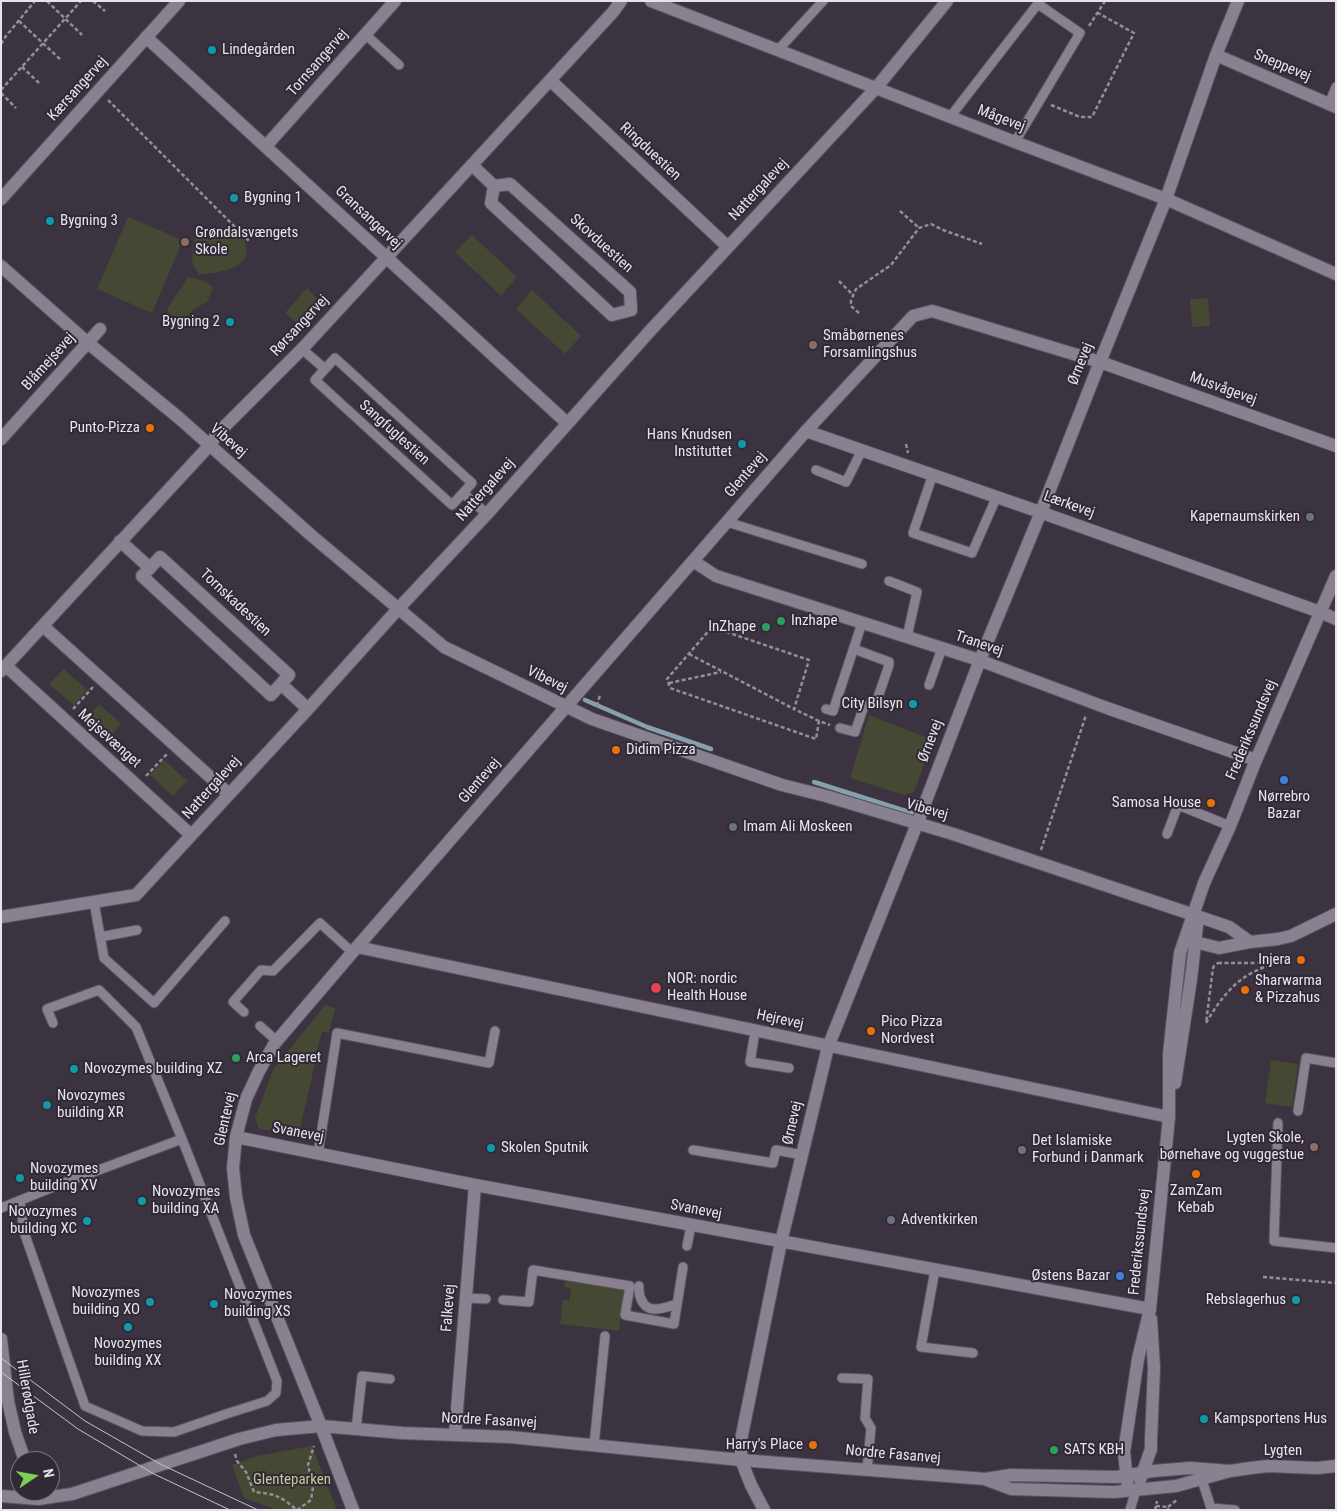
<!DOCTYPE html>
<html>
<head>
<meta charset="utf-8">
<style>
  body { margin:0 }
  #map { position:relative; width:1337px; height:1511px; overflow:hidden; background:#3b3440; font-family:"Roboto Condensed",sans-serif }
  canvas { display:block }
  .frame { position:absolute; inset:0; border:2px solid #e8e3eb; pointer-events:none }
  .north { position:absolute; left:10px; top:1451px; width:50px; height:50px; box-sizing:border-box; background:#312a36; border:1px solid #7a747e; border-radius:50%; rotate:78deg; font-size:14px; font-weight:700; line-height:20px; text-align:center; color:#e8e3eb }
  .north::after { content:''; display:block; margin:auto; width:18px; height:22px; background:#7bd155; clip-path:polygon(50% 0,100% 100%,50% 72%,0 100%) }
</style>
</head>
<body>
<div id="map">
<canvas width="1337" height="1511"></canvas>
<div class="frame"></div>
<div class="north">N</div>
</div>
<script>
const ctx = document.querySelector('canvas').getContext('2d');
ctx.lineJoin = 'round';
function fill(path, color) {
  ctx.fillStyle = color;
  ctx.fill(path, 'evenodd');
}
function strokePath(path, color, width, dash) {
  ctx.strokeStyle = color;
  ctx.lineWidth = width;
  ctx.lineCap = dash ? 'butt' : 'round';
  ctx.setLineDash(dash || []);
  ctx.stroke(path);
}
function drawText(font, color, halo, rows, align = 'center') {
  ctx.font = font + ' "Roboto Condensed",sans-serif';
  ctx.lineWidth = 4;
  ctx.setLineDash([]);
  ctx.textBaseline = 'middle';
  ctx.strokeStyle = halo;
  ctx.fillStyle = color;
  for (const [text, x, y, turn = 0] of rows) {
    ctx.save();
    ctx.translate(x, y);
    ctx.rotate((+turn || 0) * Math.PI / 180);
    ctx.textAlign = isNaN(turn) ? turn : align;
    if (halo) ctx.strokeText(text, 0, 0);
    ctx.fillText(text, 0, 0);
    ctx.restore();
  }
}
fill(new Path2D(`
  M 128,217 L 183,240 L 152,313 L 97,289 Z
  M 230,232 L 245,240 C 246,245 247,251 246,256 C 241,270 212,274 199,274 L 192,263 L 194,241 L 200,235 Z
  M 472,235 L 517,277 L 501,296 L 455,252 Z
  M 188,277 L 205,281 L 213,288 L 207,302 L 193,309 L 190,314 L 184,318 L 170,315 L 167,309 Z
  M 307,288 L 321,303 L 300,326 L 285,313 Z
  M 532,290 L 581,336 L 565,354 L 516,309 Z
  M 1208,298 L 1210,326 L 1192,327 L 1190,299 Z
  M 64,669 L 87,690 L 74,705 L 49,684 Z
  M 99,704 L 121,724 L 112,734 L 90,715 Z
  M 869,715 L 933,740 L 914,792 L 904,795 L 850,778 Z
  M 164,760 L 187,781 L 173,796 L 150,775 Z
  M 325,1005 L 335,1008 L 329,1033 L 322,1031 L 299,1134 L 259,1129 L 255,1118 L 273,1070 Z
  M 1271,1060 L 1298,1064 L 1292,1107 L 1265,1103 Z
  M 565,1281 L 624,1289 L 619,1331 L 560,1324 L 563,1300 L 569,1301 L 571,1289 L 564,1287 Z
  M 312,1446 L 337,1510 L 277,1510 L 244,1498 L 232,1465 L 257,1456 Z`), '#454833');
strokePath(new Path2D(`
  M 585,700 L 647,727 L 711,749
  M 814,782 L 912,813`), '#88a0ab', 4.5);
const service = new Path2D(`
  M 365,34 L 399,65
  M 778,50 L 823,1
  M 1329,104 L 1336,87
  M 950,117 L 1040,1
  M 1015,142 L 1080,33 L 1038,4
  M 302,349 L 325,369 L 335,358 L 472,483 L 463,493 L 487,514
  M 325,369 L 315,380 L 452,505 L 463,493
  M 816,470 L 846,482 L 862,450
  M 933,474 L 913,533 L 972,553 L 997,496
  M 727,522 L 862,564
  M 889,581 L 917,592 L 907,637
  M 929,685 L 942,648
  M 826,709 L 833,711 L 862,623
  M 840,728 L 855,732 L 864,706 L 876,703 L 889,665 L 889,662 L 854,649
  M 1167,834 L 1178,805 L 1230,826
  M 94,902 L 104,958 L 154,1003 L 225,921
  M 100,937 L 137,930
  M 244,1012 L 233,1002 L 261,970 L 273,971 L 320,923 L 352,952
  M 260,1026 L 277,1041
  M 755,1032 L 750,1062 L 789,1068
  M 1298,1111 L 1306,1058 L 1336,1063
  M 1278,1123 L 1274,1241 L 1336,1248
  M 693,1150 L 773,1163 L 776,1150 L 802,1155
  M 318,1154 L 337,1033 L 489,1063 L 495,1031
  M 20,1201 L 24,1232 L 85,1406 L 142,1431 L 174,1432 L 226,1414 L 267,1401 L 276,1393 L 277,1381 L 182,1139
  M 1,1208 L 61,1184 L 182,1139 L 136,1027 L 99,990 L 47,1009 L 53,1023
  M 687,1246 L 691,1225
  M 935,1270 L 921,1347 L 973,1353
  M 639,1286 C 638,1296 643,1310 656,1309 C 663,1309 670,1306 677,1304
  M 466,1298 L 486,1299
  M 503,1300 L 529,1302 L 533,1270 L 630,1286 L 625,1315 L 674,1324 L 683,1267
  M 842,1378 L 868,1379 L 865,1418 L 871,1428 L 867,1470
  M 356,1429 L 362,1376 L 390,1379
  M 594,1445 L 605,1336
  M 1202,1480 L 1211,1508 L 1235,1510
  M 1130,1510 L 1136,1490`);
const minor = new Path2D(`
  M 651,1 L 1015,142 L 1166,199 L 1336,274
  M 146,37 L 567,423
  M 1216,55 L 1336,107
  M 550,80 L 728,247
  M 266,146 L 395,1
  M 472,165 L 494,186 L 491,203 L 612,315 L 631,310 L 630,292 L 510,184 L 494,186
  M 1,199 L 179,1
  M 1,266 L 88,343 L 179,418 L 312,536 L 444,647 L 592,719 L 782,785 L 826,796 L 953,834 L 1194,915
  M 806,431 L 1037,511 L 1320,612 L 1336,619
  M 1,439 L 100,329
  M 120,541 L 150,568 L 160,557 L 289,675 L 271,695 L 142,576 L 150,568
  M 693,561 L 716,576 L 976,659 L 1107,708 L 1256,760
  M 43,626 L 229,794
  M 6,666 L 191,835
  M 1,671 L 209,446 L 218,433 L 302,349 L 613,12 L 621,1
  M 281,684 L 308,709
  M 1,917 L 136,895 L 308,709 L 398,609 L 487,514 L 649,332 L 876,88 L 947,1
  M 357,947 L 1169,1117
  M 236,1137 L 475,1185 L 1150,1309
  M 455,1434 L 475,1185
  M 353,1510 L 321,1426 L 244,1235 L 236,1197 L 233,1168 L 236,1137 L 246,1099 L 259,1071 L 275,1043 L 357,947 L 806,431 L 913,316 L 932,311 L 1100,362 L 1336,446
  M 764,1510 L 751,1485 L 741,1460 L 741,1440 L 781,1242 L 828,1047 L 917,824 L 980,660 L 1041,512 L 1100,362 L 1166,199 L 1216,55 L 1238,1`);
const tertiary = new Path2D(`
  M 1194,915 L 1229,927 L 1250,942
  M 1192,937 L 1195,942 L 1219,948 L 1250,942 L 1278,939 L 1291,936 L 1336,914
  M 1175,1083 L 1191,979 L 1198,917
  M 1,1339 L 8,1401 L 15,1432 L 25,1461
  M 987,1480 L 1011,1489 L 1114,1492 L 1176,1486 L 1230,1471 L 1251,1468 L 1268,1466 L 1317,1468 L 1336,1466
  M 1140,1480 L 1151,1449 L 1151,1440 L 1154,1368 L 1151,1319
  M 1128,1490 L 1124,1452 L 1138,1359 L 1150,1309 L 1169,1117 L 1169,1054 L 1180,953 L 1204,883 L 1230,826 L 1256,760 L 1336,576
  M 1,1496 L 38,1499 L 72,1494 L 239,1439 L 276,1430 L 321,1426 L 402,1433 L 510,1437 L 741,1460 L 985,1479 L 1011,1475 L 1117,1477 L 1153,1471 L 1190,1468 L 1230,1471`);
strokePath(service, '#59535e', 11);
strokePath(minor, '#59535e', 14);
strokePath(tertiary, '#59535e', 14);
strokePath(new Path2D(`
  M 47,1 L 82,35
  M 93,1 L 105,11
  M 19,21 L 61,60
  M 1089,26 L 1105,1
  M 1,44 L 6,36 L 35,1
  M 22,67 L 39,83
  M 1,90 L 81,1
  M 1,93 L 16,108
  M 108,100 L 250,242
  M 1051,105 L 1080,117 L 1092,117 L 1134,33 L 1098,13
  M 900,211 L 919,228
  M 839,281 L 853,295
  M 859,313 L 851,306 L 851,300 L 856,289 L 891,265 L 919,228 L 931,224 L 943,230 L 982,244
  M 906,444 L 908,453
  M 689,654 L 794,709
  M 669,683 L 721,672
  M 597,706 L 600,695
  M 73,709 L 93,687
  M 819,721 L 794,709 L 809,660 L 712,627 L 667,679 L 670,688 L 816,739 L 819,721 L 830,725
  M 146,776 L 167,754
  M 1041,850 L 1086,715
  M 1218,963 L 1273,963 C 1265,967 1256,970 1248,975 C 1230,986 1217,1004 1206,1023 L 1213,968 L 1214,966 Z
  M 1263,1277 L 1336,1283
  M 235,1454 L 237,1461 L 246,1472 L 254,1492 C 276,1494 280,1496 297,1510
  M 1156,1506 L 1168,1507 L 1168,1510
  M 1168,1507 L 1178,1499
  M 297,1510 L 311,1500 L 313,1487 L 308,1465 L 314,1446
  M 1155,1510 L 1157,1501`), '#948e98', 2.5, [4, 2.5]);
strokePath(service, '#8a8190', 9);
strokePath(minor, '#8a8190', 12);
strokePath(tertiary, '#8a8190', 12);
strokePath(new Path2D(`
  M 1,1358 L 85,1421 L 162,1465 L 258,1510
  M 1,1372 L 78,1429 L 154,1474 L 230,1510`), '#c6c1c9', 1);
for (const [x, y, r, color] of [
  [212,50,5,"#0f9aa8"],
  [234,198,5,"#0f9aa8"],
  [50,221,5,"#0f9aa8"],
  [185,242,5,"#8d6e63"],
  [230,322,5,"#0f9aa8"],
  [813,345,5,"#8d6e63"],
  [150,428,5,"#e8710a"],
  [742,444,5,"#0f9aa8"],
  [1310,517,5,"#6b7280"],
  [781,621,5,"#2e9e5b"],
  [766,627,5,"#2e9e5b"],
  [913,704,5,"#0f9aa8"],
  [616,750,5,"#e8710a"],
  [1284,780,5,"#3f7fe0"],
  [1211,803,5,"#e8710a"],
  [733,827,5,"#6b7280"],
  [1301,960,5,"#e8710a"],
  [656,988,6,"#e0444e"],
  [1245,990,5,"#e8710a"],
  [871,1031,5,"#e8710a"],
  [236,1058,5,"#2e9e5b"],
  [74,1069,5,"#0f9aa8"],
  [47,1105,5,"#0f9aa8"],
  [1314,1147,5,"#8d6e63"],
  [491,1148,5,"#0f9aa8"],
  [1022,1150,5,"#6b7280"],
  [1196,1174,5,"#e8710a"],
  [20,1178,5,"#0f9aa8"],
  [142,1201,5,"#0f9aa8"],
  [891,1220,5,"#6b7280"],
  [87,1221,5,"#0f9aa8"],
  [1120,1276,5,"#3f7fe0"],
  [1296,1300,5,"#0f9aa8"],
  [150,1302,5,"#0f9aa8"],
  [214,1304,5,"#0f9aa8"],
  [128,1327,5,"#0f9aa8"],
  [1204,1419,5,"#0f9aa8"],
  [813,1445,5,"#e8710a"],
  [1054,1450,5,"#2e9e5b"]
]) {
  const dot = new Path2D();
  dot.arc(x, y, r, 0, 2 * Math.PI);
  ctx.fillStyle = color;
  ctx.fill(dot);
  strokePath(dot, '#312a36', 2);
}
drawText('15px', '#e8e3eb', '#312a36', [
  ["Lindegården",222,50],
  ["Bygning 1",244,198],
  ["Bygning 3",60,221],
  ["Grøndalsvængets",195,233],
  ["Skole",195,250],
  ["Bygning 2",220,322,"right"],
  ["Småbørnenes",823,336],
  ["Forsamlingshus",823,353],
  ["Punto-Pizza",140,428,"right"],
  ["Hans Knudsen",732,435,"right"],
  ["Instituttet",732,452,"right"],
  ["Kapernaumskirken",1300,517,"right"],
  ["Inzhape",791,621],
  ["InZhape",756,627,"right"],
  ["City Bilsyn",903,704,"right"],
  ["Didim Pizza",626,750],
  ["Nørrebro",1284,797,"center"],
  ["Bazar",1284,814,"center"],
  ["Samosa House",1201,803,"right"],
  ["Imam Ali Moskeen",743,827],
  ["Injera",1291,960,"right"],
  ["NOR: nordic",667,979],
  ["Health House",667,996],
  ["Sharwarma",1255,981],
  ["& Pizzahus",1255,998],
  ["Pico Pizza",881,1022],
  ["Nordvest",881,1039],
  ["Arca Lageret",246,1058],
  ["Novozymes building XZ",84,1069],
  ["Novozymes",57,1096],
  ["building XR",57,1113],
  ["Lygten Skole,",1304,1138,"right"],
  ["børnehave og vuggestue",1304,1155,"right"],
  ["Det Islamiske",1032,1141],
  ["Forbund i Danmark",1032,1158],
  ["Skolen Sputnik",501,1148],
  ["Novozymes",30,1169],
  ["building XV",30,1186],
  ["ZamZam",1196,1191,"center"],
  ["Kebab",1196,1208,"center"],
  ["Novozymes",152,1192],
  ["building XA",152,1209],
  ["Novozymes",77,1212,"right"],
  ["building XC",77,1229,"right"],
  ["Adventkirken",901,1220],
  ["Østens Bazar",1110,1276,"right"],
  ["Novozymes",140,1293,"right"],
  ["building XO",140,1310,"right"],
  ["Novozymes",224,1295],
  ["building XS",224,1312],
  ["Rebslagerhus",1286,1300,"right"],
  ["Novozymes",128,1344,"center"],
  ["building XX",128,1361,"center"],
  ["Kampsportens Hus",1214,1419],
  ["Harry's Place",803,1445,"right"],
  ["SATS KBH",1064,1450]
], 'left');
drawText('15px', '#e8e3eb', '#312a36', [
  ["Tornsangervej",318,63,-49],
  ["Sneppevej",1282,66,23],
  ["Kærsangervej",78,89,-48],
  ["Mågevej",1001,119,21],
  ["Ringduestien",650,152,43],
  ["Nattergalevej",759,190,-47],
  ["Gransangervej",368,218,43],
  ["Skovduestien",601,244,42],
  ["Rørsangervej",300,326,-47],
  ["Blåmejsevej",49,362,-48],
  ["Ørnevej",1081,364,-68],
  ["Musvågevej",1223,389,20],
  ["Sangfuglestien",394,433,42],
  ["Vibevej",228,441,41],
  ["Glentevej",746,475,-49],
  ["Nattergalevej",486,490,-48],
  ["Lærkevej",1069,505,20],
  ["Tornskadestien",235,603,43],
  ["Tranevej",979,644,19],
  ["Vibevej",547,680,26],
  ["Frederikssundsvej",1252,730,-67],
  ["Mejsevænget",109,739,42],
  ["Ørnevej",931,741,-69],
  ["Glentevej",480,781,-49],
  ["Nattergalevej",212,788,-48],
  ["Vibevej",927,810,16],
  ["Hejrevej",780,1020,12],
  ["Glentevej",226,1119,-77],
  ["Ørnevej",793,1123,-77],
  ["Svanevej",298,1133,11],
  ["Svanevej",696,1210,11],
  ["Frederikssundsvej",1140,1242,-84],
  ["Falkevej",449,1308,-86],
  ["Hillerødgade",27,1397,80],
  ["Nordre Fasanvej",489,1421,3],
  ["Lygten",1283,1451],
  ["Nordre Fasanvej",893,1455,5]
]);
drawText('15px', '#c3cb93', '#312a36', [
  ["Glenteparken",292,1480]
]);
</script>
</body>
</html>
